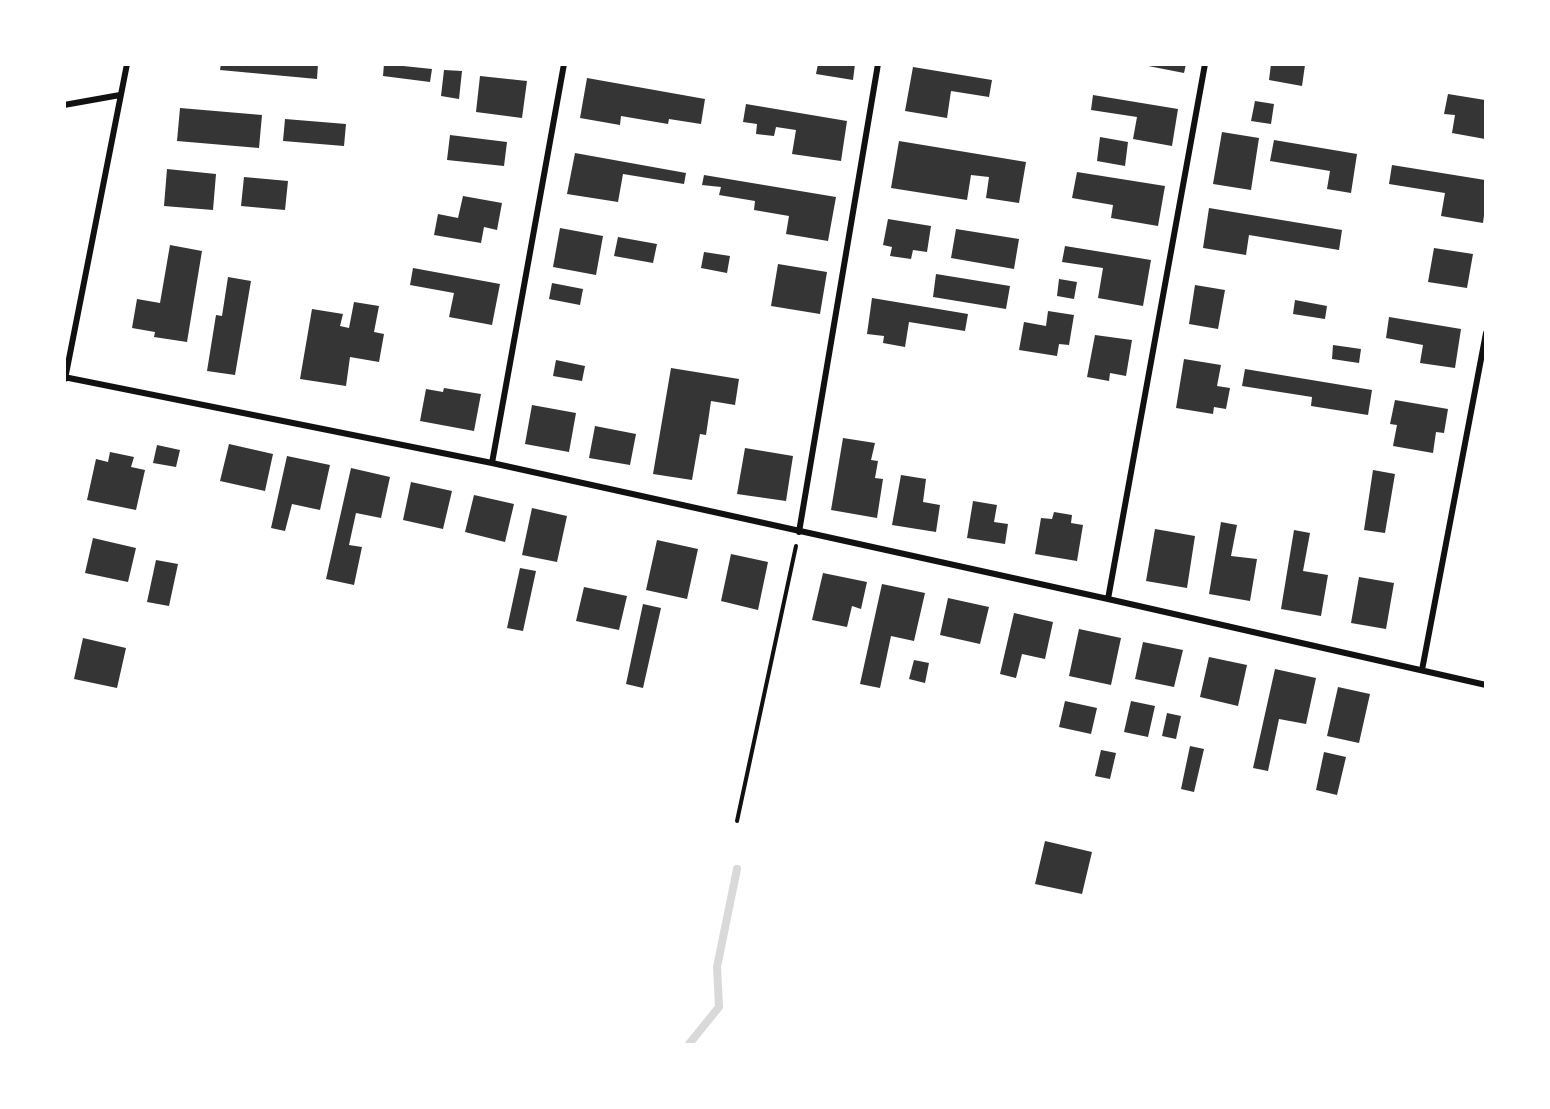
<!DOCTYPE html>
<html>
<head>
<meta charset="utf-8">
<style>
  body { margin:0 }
  #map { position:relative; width:1550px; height:1109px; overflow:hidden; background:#fff; font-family:"Archivo Narrow",sans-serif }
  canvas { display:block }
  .frame { position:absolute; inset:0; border:66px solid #fff; pointer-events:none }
</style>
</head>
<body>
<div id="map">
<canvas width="1550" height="1109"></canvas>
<div class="frame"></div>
</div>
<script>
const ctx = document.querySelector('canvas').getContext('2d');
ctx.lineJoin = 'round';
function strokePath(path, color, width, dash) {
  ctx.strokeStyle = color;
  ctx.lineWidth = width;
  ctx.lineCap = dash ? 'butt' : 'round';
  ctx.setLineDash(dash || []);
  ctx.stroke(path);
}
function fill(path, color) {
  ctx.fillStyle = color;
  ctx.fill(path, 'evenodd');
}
strokePath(new Path2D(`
  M 689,1044 L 719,1007 L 717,967 L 737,869`), '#d9d9d9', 8);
fill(new Path2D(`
  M 221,64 L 318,64 L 317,79 L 220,70 Z
  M 384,64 L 432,69 L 430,82 L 383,76 Z
  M 818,64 L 855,64 L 853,80 L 816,74 Z
  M 1138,64 L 1186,64 L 1184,73 Z
  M 1271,64 L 1305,65 L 1302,86 L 1269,80 Z
  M 913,67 L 992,80 L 989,97 L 951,91 L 947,118 L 905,111 Z
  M 444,70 L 462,71 L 459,99 L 441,96 Z
  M 480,76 L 527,81 L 522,118 L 476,112 Z
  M 587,78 L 705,99 L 701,124 L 669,119 L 668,124 L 621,116 L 620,125 L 580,118 Z
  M 1448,94 L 1485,100 L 1485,139 L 1452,133 L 1455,115 L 1444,114 Z
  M 1093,95 L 1178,109 L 1172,146 L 1133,139 L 1137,117 L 1091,110 Z
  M 1255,101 L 1274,104 L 1271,124 L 1251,121 Z
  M 746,104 L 847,121 L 841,161 L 792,154 L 796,130 L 776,127 L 774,136 L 756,134 L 757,124 L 743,122 Z
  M 180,108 L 262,115 L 259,148 L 177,141 Z
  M 285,119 L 346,124 L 344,146 L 283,141 Z
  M 1222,132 L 1259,138 L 1251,190 L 1213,184 Z
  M 450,135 L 507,142 L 504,166 L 447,160 Z
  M 1100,137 L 1128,142 L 1125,166 L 1097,161 Z
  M 1274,140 L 1357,154 L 1351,193 L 1327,189 L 1330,171 L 1270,161 Z
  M 899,141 L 1026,162 L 1019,203 L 986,198 L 989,177 L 971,175 L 967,200 L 891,188 Z
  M 575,153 L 686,173 L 684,184 L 623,174 L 618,202 L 567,194 Z
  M 1392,165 L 1485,180 L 1485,208 L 1483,223 L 1441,216 L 1445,193 L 1389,184 Z
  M 167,169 L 216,174 L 213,210 L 164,206 Z
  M 1077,172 L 1165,186 L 1158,226 L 1111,218 L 1113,205 L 1072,198 Z
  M 704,175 L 836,197 L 828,241 L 786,234 L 789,216 L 754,210 L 755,201 L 719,195 L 721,187 L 702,185 Z
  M 244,177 L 288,181 L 285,210 L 241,206 Z
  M 463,196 L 502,203 L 497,230 L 484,227 L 481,243 L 434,235 L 438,214 L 458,218 Z
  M 1209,208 L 1342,230 L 1339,250 L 1249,235 L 1246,255 L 1203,248 Z
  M 888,219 L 931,226 L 927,252 L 913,250 L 911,259 L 890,256 L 892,247 L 883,245 Z
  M 560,228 L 603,236 L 596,275 L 553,267 Z
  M 956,229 L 1019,239 L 1014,269 L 951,258 Z
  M 618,237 L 657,244 L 653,263 L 614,256 Z
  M 170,245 L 202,251 L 187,342 L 154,337 L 155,332 L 132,328 L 137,299 L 160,303 Z
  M 1065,246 L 1151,260 L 1143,306 L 1098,298 L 1103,268 L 1062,262 Z
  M 1434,248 L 1473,254 L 1467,288 L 1428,282 Z
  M 704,252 L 730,256 L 727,273 L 701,268 Z
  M 778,264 L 827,272 L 820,314 L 771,306 Z
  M 413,268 L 500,284 L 492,325 L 449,317 L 454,293 L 410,285 Z
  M 936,274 L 1010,286 L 1006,309 L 933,297 Z
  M 228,277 L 251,281 L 235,375 L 207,371 L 216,315 L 222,316 Z
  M 1059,279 L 1077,282 L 1074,299 L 1057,296 Z
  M 552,283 L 583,289 L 580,305 L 549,299 Z
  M 1195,285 L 1225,290 L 1218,329 L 1189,324 Z
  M 872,298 L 968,314 L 965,331 L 909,322 L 905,347 L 883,343 L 884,336 L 867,334 Z
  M 1295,300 L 1327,306 L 1325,319 L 1293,314 Z
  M 354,302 L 379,306 L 374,332 L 384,334 L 379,362 L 350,357 L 346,386 L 300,379 L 312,309 L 343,314 L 340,326 L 349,328 Z
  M 1048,311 L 1074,315 L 1069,345 L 1059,344 L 1057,356 L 1019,350 L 1024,322 L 1046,326 Z
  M 1389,317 L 1461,329 L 1455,368 L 1420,363 L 1423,345 L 1386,338 Z
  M 1095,335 L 1132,340 L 1126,376 L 1110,373 L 1109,381 L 1087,377 Z
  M 1333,345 L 1361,349 L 1359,363 L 1332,359 Z
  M 1184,359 L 1221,365 L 1217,386 L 1230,388 L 1226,409 L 1214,407 L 1213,414 L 1176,408 Z
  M 556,360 L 585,366 L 582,381 L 553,376 Z
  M 671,368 L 739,379 L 735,405 L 711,401 L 706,435 L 700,434 L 692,480 L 653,474 Z
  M 1245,369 L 1372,390 L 1368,415 L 1311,406 L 1312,397 L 1242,386 Z
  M 444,388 L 481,394 L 474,431 L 420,421 L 426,389 L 443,392 Z
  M 1395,400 L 1448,409 L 1444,433 L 1436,432 L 1433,453 L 1393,446 L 1397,425 L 1390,424 Z
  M 532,405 L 576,413 L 569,452 L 525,444 Z
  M 595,426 L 636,434 L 630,465 L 589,458 Z
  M 843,438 L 875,443 L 871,460 L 878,461 L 875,478 L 883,479 L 877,518 L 831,510 Z
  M 229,444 L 273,454 L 265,491 L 220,481 Z
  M 157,445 L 180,450 L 176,467 L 153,463 Z
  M 745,448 L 793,456 L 786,501 L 737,494 Z
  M 110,452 L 134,457 L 131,467 L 145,470 L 136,510 L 87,500 L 96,459 L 108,462 Z
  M 287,456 L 330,465 L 320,510 L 292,504 L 285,531 L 271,528 Z
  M 351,468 L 390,477 L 381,518 L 356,513 L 349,545 L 362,547 L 354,585 L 326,579 Z
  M 1373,470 L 1395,474 L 1385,533 L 1364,530 Z
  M 901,475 L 926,479 L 923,502 L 940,505 L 936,532 L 892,525 Z
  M 411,482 L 452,491 L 443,529 L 403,520 Z
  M 474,495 L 514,504 L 505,542 L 465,532 Z
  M 973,501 L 997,505 L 994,522 L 1008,524 L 1005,544 L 967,538 Z
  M 532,508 L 567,516 L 557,562 L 522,555 Z
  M 1054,512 L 1072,515 L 1071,523 L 1083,525 L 1077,561 L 1035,554 L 1041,518 L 1052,519 Z
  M 1221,522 L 1237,525 L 1231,556 L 1257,559 L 1250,601 L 1209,594 Z
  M 1155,529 L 1195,536 L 1187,588 L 1146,581 Z
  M 1294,530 L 1310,533 L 1303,571 L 1328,575 L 1321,616 L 1281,609 Z
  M 93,538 L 136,548 L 128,582 L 85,573 Z
  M 657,540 L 698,549 L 687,599 L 646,590 Z
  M 731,554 L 768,562 L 758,610 L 721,601 Z
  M 156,560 L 178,564 L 169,606 L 147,602 Z
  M 520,568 L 536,571 L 523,631 L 507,628 Z
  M 823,573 L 867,582 L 861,609 L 852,606 L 847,627 L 812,620 Z
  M 1359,577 L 1394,583 L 1386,629 L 1351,623 Z
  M 882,584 L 925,593 L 914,641 L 891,636 L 880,688 L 860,684 Z
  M 584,587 L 627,596 L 619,630 L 576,621 Z
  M 948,598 L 989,607 L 980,644 L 940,635 Z
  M 643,604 L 661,608 L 643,688 L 626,684 Z
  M 1014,613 L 1053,622 L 1045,659 L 1022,654 L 1016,678 L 1000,674 Z
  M 1079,629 L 1121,638 L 1111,685 L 1069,676 Z
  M 83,638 L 126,648 L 117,688 L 74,679 Z
  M 1143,642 L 1183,650 L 1174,687 L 1135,679 Z
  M 1209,657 L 1247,665 L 1238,706 L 1200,697 Z
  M 914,660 L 929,663 L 925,683 L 909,679 Z
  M 1275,669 L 1316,678 L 1306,724 L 1279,719 L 1268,771 L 1253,768 Z
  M 1338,687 L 1370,694 L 1359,743 L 1327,736 Z
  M 1065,701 L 1097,708 L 1091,734 L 1059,727 Z
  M 1131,701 L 1155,706 L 1148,737 L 1124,732 Z
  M 1167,713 L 1181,716 L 1176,739 L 1162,736 Z
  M 1190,746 L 1204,749 L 1194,792 L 1181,789 Z
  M 1101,750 L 1116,753 L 1110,779 L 1095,776 Z
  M 1324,752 L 1346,757 L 1337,795 L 1316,790 Z
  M 1045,841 L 1092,852 L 1082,894 L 1035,884 Z`), '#353535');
strokePath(new Path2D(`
  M 737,821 L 796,546`), '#111', 4);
strokePath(new Path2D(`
  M 64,105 L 120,95
  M 64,377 L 492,463 L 1108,599 L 1486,685
  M 65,379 L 127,64
  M 492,463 L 564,64
  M 799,532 L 878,64
  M 1108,599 L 1205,64
  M 1422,670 L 1486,333`), '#111', 6);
</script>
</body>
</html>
